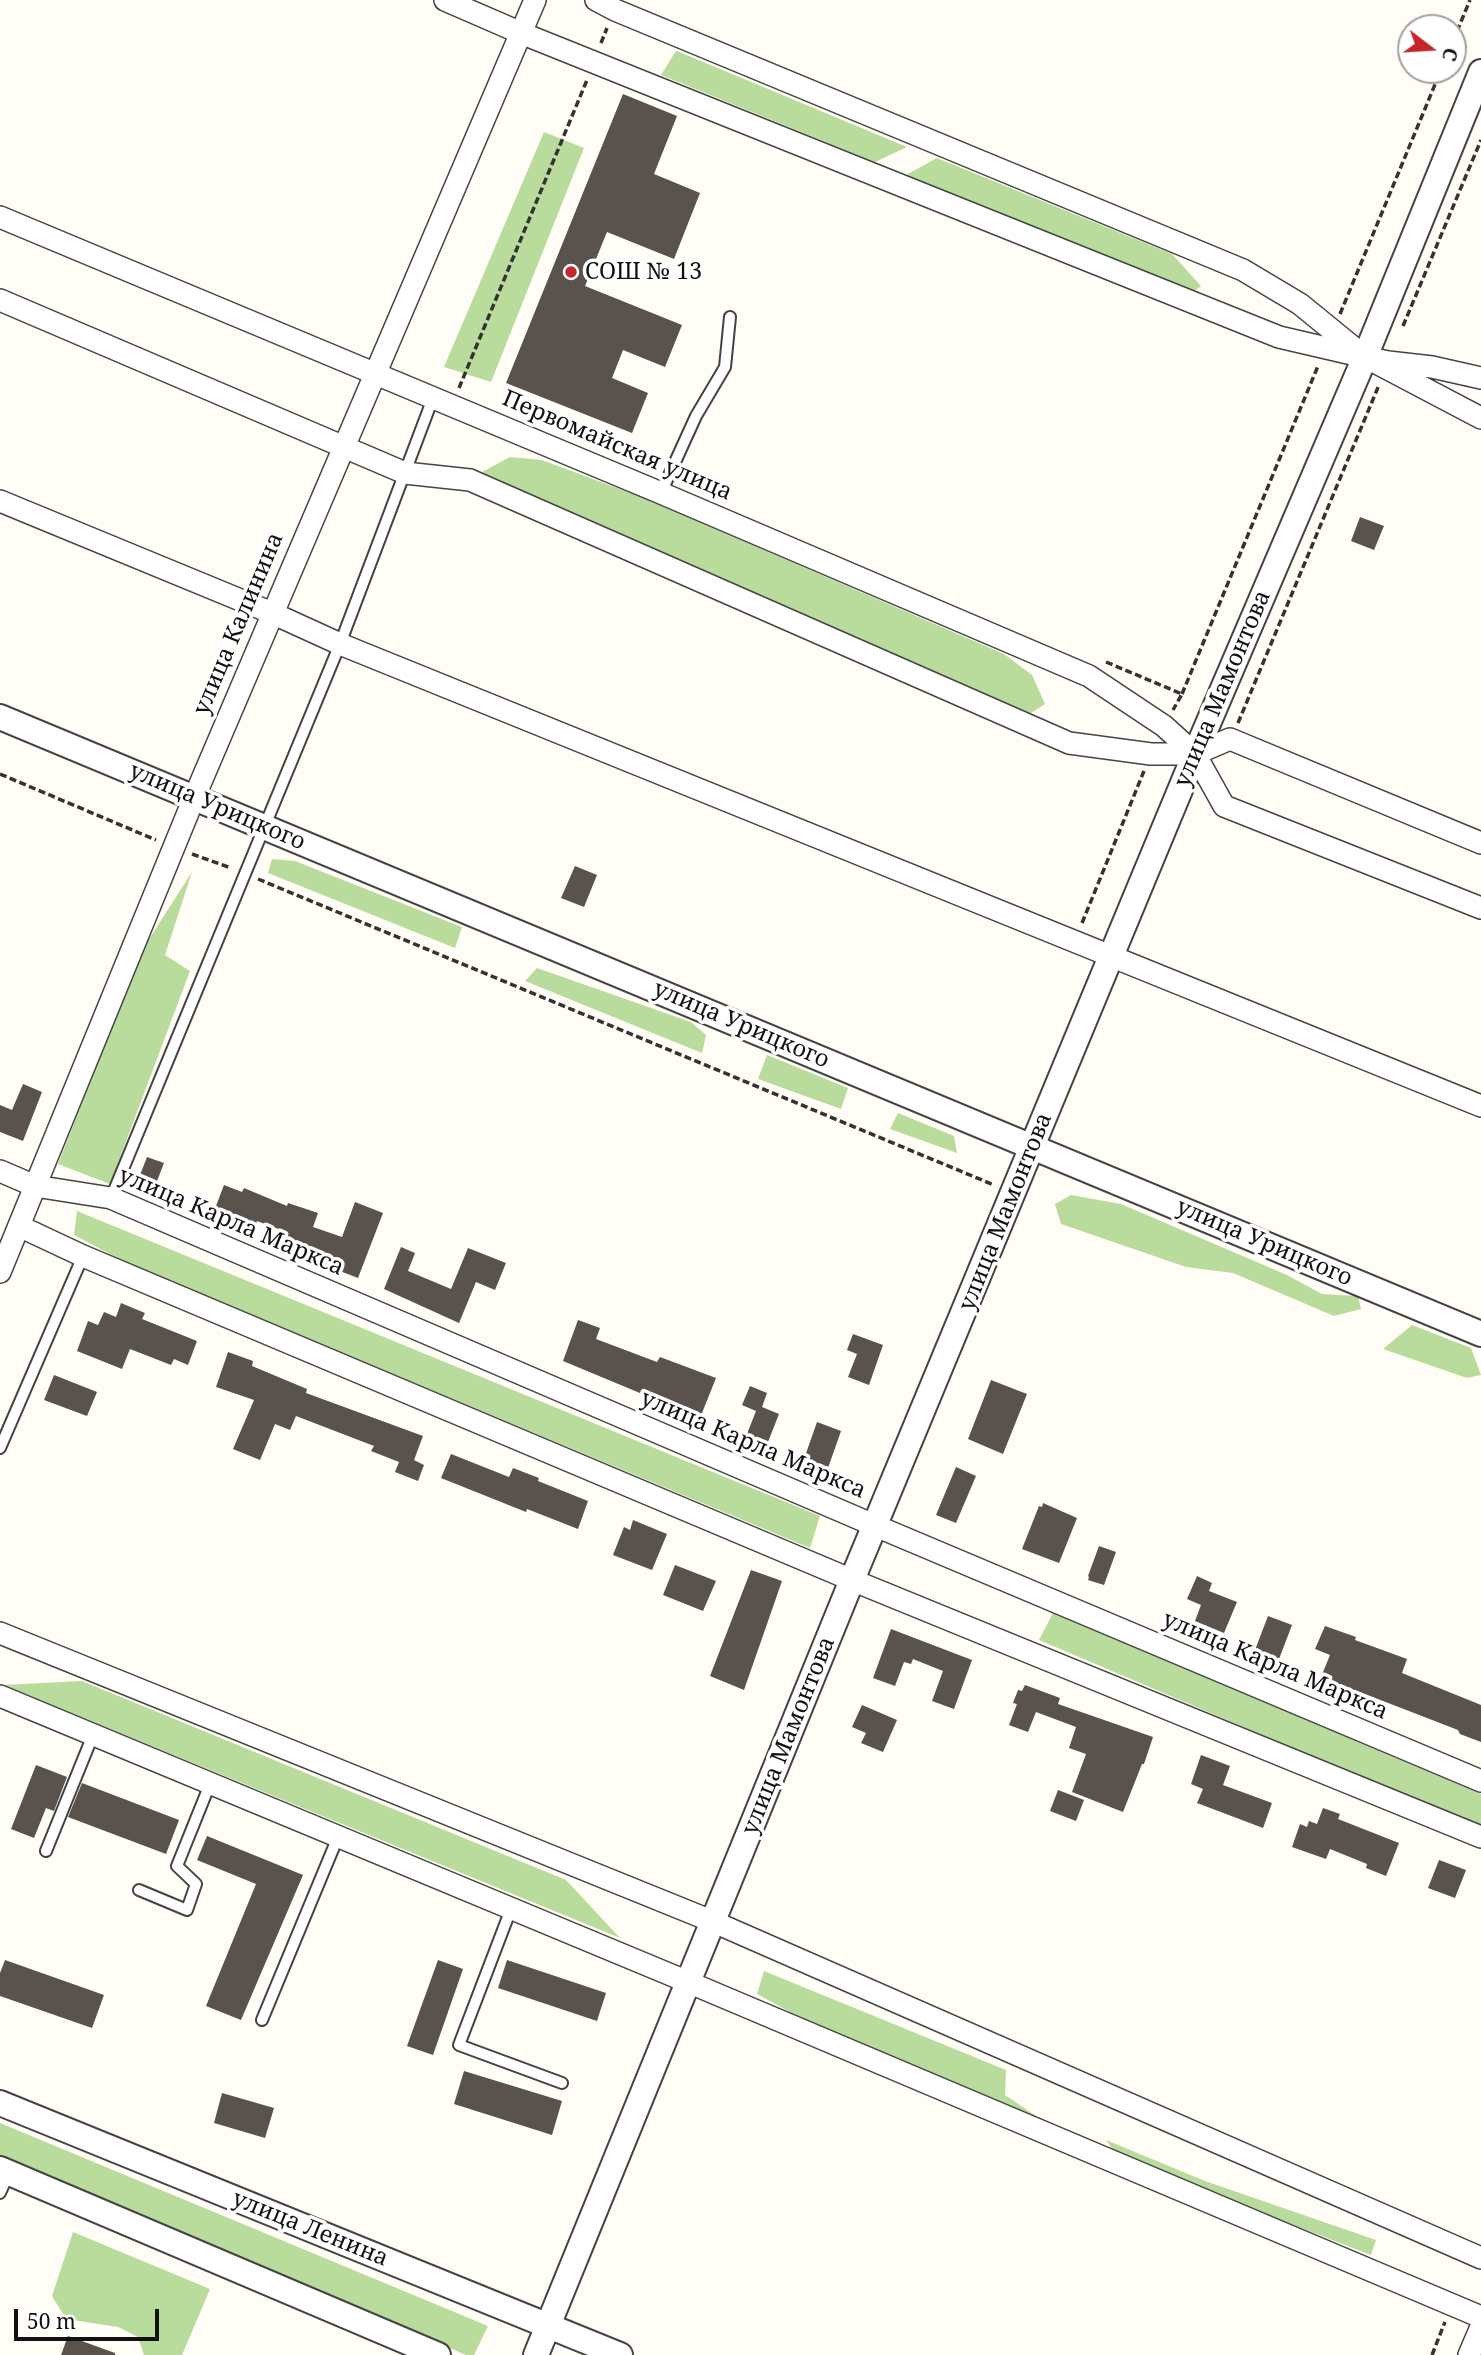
<!DOCTYPE html>
<html>
<head>
<meta charset="utf-8">
<style>
  body { margin:0 }
  #map { position:relative; width:1481px; height:2355px; overflow:hidden; background:#fffdf5; font-family:"Noto Serif",serif }
  canvas { display:block }
  .north { position:absolute; left:1397px; top:14px; width:70px; height:70px; box-sizing:border-box; background:#fff; border:2px solid #a0a0a0; border-radius:50%; rotate:107deg; font-size:19px; font-weight:700; line-height:28px; text-align:center; color:#111 }
  .north::after { content:''; display:block; margin:auto; width:24px; height:32px; background:#c4262e; clip-path:polygon(50% 0,100% 100%,50% 72%,0 100%) }
  .scale { position:absolute; left:14px; top:2309px; width:145px; height:32px; box-sizing:border-box; border:4px solid #111; border-top:0; padding-left:9px; font-size:21px; line-height:24px; white-space:nowrap; color:#111; -webkit-text-stroke:5px #fff; paint-order:stroke }
</style>
</head>
<body>
<div id="map">
<canvas width="1481" height="2355"></canvas>
<div class="north">С</div>
<div class="scale">50 m</div>
</div>
<script>
const ctx = document.querySelector('canvas').getContext('2d');
ctx.lineJoin = 'round';
function fill(path, color) {
  ctx.fillStyle = color;
  ctx.fill(path, 'evenodd');
}
function strokePath(path, color, width, dash) {
  ctx.strokeStyle = color;
  ctx.lineWidth = width;
  ctx.lineCap = dash ? 'butt' : 'round';
  ctx.setLineDash(dash || []);
  ctx.stroke(path);
}
function drawText(font, color, halo, rows, align = 'center') {
  ctx.font = font + ' "Noto Serif",serif';
  ctx.lineWidth = 7;
  ctx.setLineDash([]);
  ctx.textBaseline = 'middle';
  ctx.strokeStyle = halo;
  ctx.fillStyle = color;
  for (const [text, x, y, turn = 0] of rows) {
    ctx.save();
    ctx.translate(x, y);
    ctx.rotate((+turn || 0) * Math.PI / 180);
    ctx.textAlign = isNaN(turn) ? turn : align;
    if (halo) ctx.strokeText(text, 0, 0);
    ctx.fillText(text, 0, 0);
    ctx.restore();
  }
}
fill(new Path2D(`
  M 676,51 L 677,51 L 907,147 L 875,162 L 661,75 Z
  M 544,132 L 584,148 L 491,382 L 444,367 Z
  M 937,158 L 1172,254 L 1201,286 L 1188,296 L 904,176 Z
  M 510,457 L 542,460 L 641,497 L 1004,654 L 1032,675 L 1045,704 L 1026,716 L 499,492 L 482,472 Z
  M 272,859 L 295,861 L 462,927 L 455,948 L 268,873 Z
  M 192,872 L 165,955 L 190,971 L 110,1184 L 58,1164 L 142,950 Z
  M 537,968 L 691,1022 L 706,1035 L 702,1053 L 525,981 Z
  M 767,1055 L 848,1088 L 841,1109 L 758,1079 Z
  M 898,1113 L 954,1136 L 957,1153 L 890,1129 Z
  M 1071,1195 L 1121,1204 L 1287,1275 L 1322,1294 L 1358,1296 L 1361,1309 L 1334,1316 L 1233,1273 L 1186,1267 L 1061,1224 L 1055,1204 Z
  M 77,1211 L 820,1516 L 810,1548 L 127,1263 L 74,1235 Z
  M 1412,1325 L 1471,1348 L 1481,1375 L 1467,1378 L 1383,1349 Z
  M 1053,1613 L 1095,1631 L 1270,1696 L 1362,1744 L 1481,1794 L 1481,1828 L 1039,1640 Z
  M 82,1681 L 566,1880 L 620,1938 L 3,1685 Z
  M 764,1971 L 1006,2070 L 1005,2095 L 1045,2122 L 821,2029 L 757,1994 Z
  M 0,2123 L 488,2326 L 474,2355 L 466,2355 L 0,2158 Z
  M 1106,2140 L 1205,2181 L 1376,2240 L 1371,2255 L 1118,2157 Z
  M 73,2232 L 210,2289 L 182,2355 L 144,2355 L 138,2337 L 118,2327 L 66,2319 L 52,2296 Z`), '#b9dc9c');
fill(new Path2D(`
  M 623,94 L 677,116 L 654,174 L 700,193 L 674,259 L 607,232 L 585,286 L 682,325 L 665,367 L 623,350 L 612,378 L 648,393 L 632,433 L 506,383 Z
  M 1360,517 L 1384,526 L 1374,550 L 1351,541 Z
  M 575,866 L 597,875 L 584,907 L 561,898 Z
  M 23,1084 L 42,1092 L 23,1141 L 0,1132 L 0,1105 L 12,1110 Z
  M 147,1157 L 164,1163 L 152,1194 L 135,1188 Z
  M 224,1185 L 242,1192 L 244,1188 L 287,1206 L 288,1203 L 318,1213 L 313,1227 L 342,1237 L 355,1202 L 383,1213 L 358,1278 L 319,1263 L 320,1260 L 282,1246 L 287,1232 L 257,1221 L 252,1234 L 211,1219 Z
  M 401,1247 L 415,1253 L 408,1271 L 451,1289 L 468,1248 L 506,1263 L 495,1290 L 476,1282 L 459,1323 L 384,1289 Z
  M 121,1303 L 145,1313 L 142,1319 L 197,1341 L 188,1365 L 174,1359 L 171,1365 L 130,1349 L 122,1369 L 77,1351 L 88,1321 L 98,1325 L 104,1312 L 116,1317 Z
  M 578,1320 L 600,1328 L 596,1339 L 657,1362 L 660,1357 L 716,1378 L 700,1418 L 563,1361 Z
  M 853,1334 L 883,1345 L 869,1385 L 848,1377 L 857,1354 L 847,1350 Z
  M 228,1352 L 253,1361 L 252,1366 L 307,1389 L 306,1393 L 423,1436 L 414,1460 L 424,1465 L 418,1481 L 395,1472 L 399,1462 L 371,1451 L 374,1446 L 296,1416 L 290,1430 L 275,1424 L 260,1460 L 233,1449 L 254,1400 L 216,1387 Z
  M 54,1375 L 97,1392 L 87,1416 L 44,1400 Z
  M 991,1380 L 1027,1394 L 1003,1454 L 968,1439 Z
  M 750,1386 L 767,1393 L 762,1407 L 779,1414 L 766,1447 L 745,1439 L 756,1411 L 742,1405 Z
  M 817,1422 L 841,1431 L 828,1468 L 804,1459 Z
  M 451,1454 L 509,1477 L 513,1468 L 539,1478 L 538,1481 L 588,1501 L 578,1529 L 527,1509 L 526,1512 L 441,1478 Z
  M 956,1467 L 976,1476 L 956,1523 L 936,1515 Z
  M 1043,1503 L 1077,1518 L 1059,1563 L 1022,1549 L 1039,1506 L 1042,1507 Z
  M 633,1520 L 667,1534 L 652,1570 L 613,1555 L 624,1527 L 630,1530 Z
  M 1099,1546 L 1116,1552 L 1104,1585 L 1088,1580 L 1089,1577 L 1088,1576 Z
  M 675,1565 L 716,1581 L 703,1611 L 663,1595 Z
  M 751,1570 L 782,1581 L 744,1690 L 710,1676 Z
  M 1197,1576 L 1212,1583 L 1209,1591 L 1237,1602 L 1224,1633 L 1195,1621 L 1201,1605 L 1187,1599 Z
  M 1268,1616 L 1292,1625 L 1279,1659 L 1255,1650 Z
  M 1325,1626 L 1356,1637 L 1355,1640 L 1407,1659 L 1402,1673 L 1481,1705 L 1481,1742 L 1460,1734 L 1458,1730 L 1321,1677 L 1330,1655 L 1315,1649 Z
  M 891,1629 L 972,1660 L 954,1709 L 932,1701 L 943,1671 L 913,1659 L 911,1664 L 904,1662 L 895,1686 L 873,1678 Z
  M 1025,1685 L 1060,1698 L 1058,1704 L 1153,1737 L 1144,1764 L 1142,1764 L 1123,1812 L 1072,1792 L 1086,1754 L 1069,1748 L 1076,1727 L 1036,1712 L 1028,1732 L 1009,1725 L 1017,1704 L 1013,1703 L 1018,1690 L 1022,1691 Z
  M 862,1705 L 897,1720 L 883,1752 L 861,1743 L 866,1733 L 852,1727 Z
  M 1201,1755 L 1230,1766 L 1223,1785 L 1272,1803 L 1263,1828 L 1197,1803 L 1203,1789 L 1191,1784 Z
  M 36,1765 L 67,1777 L 54,1811 L 46,1808 L 34,1838 L 11,1829 Z
  M 82,1783 L 179,1820 L 166,1854 L 68,1817 Z
  M 1058,1790 L 1084,1800 L 1076,1821 L 1050,1811 Z
  M 1323,1808 L 1340,1814 L 1338,1819 L 1399,1843 L 1386,1876 L 1366,1868 L 1367,1864 L 1330,1849 L 1326,1859 L 1292,1847 L 1300,1824 L 1307,1827 L 1309,1821 L 1317,1824 Z
  M 207,1836 L 303,1875 L 241,2020 L 206,2006 L 256,1884 L 197,1860 Z
  M 1439,1860 L 1466,1870 L 1455,1898 L 1428,1888 Z
  M 5,1960 L 104,1995 L 92,2028 L 0,1996 L 0,1973 Z
  M 438,1960 L 463,1969 L 433,2055 L 407,2046 Z
  M 507,1960 L 606,1993 L 597,2021 L 498,1988 Z
  M 464,2071 L 562,2101 L 552,2135 L 454,2104 Z
  M 222,2093 L 274,2108 L 265,2138 L 214,2123 Z
  M 68,2336 L 115,2353 L 115,2355 L 61,2355 Z`), '#5a524d');
const service = new Path2D(`
  M 661,493 L 696,416 L 725,367 L 730,317
  M 111,1198 L 340,644 L 430,406
  M 0,1448 L 83,1256
  M 46,1851 L 93,1735
  M 139,1890 L 187,1910 L 196,1884 L 177,1866 L 210,1784
  M 511,1909 L 459,2045 L 562,2083
  M 262,2020 L 338,1837
  M 0,2193 L 9,2173`);
const minor = new Path2D(`
  M 445,0 L 521,33 L 1279,337 L 1365,357 L 1481,418
  M 596,0 L 615,10 L 1243,270 L 1300,304 L 1365,357 L 1388,362 L 1432,367 L 1481,378
  M 0,217 L 661,493 L 1089,676 L 1164,726 L 1195,754 L 1224,806 L 1481,908
  M 0,300 L 405,473 L 470,480 L 1069,743 L 1151,754 L 1195,754 L 1230,739 L 1481,843
  M 0,501 L 272,613 L 340,644 L 1481,1106
  M 0,1171 L 35,1186 L 111,1198 L 876,1526 L 1481,1781
  M 19,1226 L 83,1256 L 852,1580 L 1481,1837
  M 0,1272 L 194,798 L 535,0
  M 0,1633 L 714,1922 L 1481,2258
  M 0,1696 L 688,1982 L 1481,2317
  M 1469,2355 L 1481,2327`);
const tertiary = new Path2D(`
  M 0,717 L 1481,1334
  M 0,2103 L 620,2355
  M 0,2169 L 438,2355
  M 536,2355 L 852,1580 L 1195,754 L 1365,357 L 1481,72`);
strokePath(service, '#444', 14);
strokePath(minor, '#444', 24);
strokePath(tertiary, '#444', 28);
strokePath(new Path2D(`
  M 1453,41 L 1470,0
  M 601,43 L 607,28
  M 1340,314 L 1441,70
  M 1403,326 L 1481,140
  M 459,388 L 587,80
  M 1106,662 L 1182,694 L 1173,710
  M 1182,694 L 1318,366
  M 1238,723 L 1379,385
  M 0,774 L 156,840
  M 192,854 L 231,868
  M 258,879 L 994,1185
  M 1082,923 L 1144,771
  M 1432,2355 L 1445,2322`), '#333', 3.5, [7, 3.5]);
strokePath(service, '#fff', 10);
strokePath(minor, '#fff', 21);
strokePath(tertiary, '#fff', 24);
for (const [x, y, r, color] of [
  [571,272,7,"#c4262e"]
]) {
  const dot = new Path2D();
  dot.arc(x, y, r, 0, 2 * Math.PI);
  ctx.fillStyle = color;
  ctx.fill(dot);
  strokePath(dot, '#fff', 2.5);
}
drawText('23px', '#111', '#fff', [
  ["СОШ № 13",585,272]
], 'left');
drawText('23px', '#111', '#fff', [
  ["Первомайская улица",617,446,23],
  ["улица Калинина",239,624,-67],
  ["улица Мамонтова",1223,689,-67],
  ["улица Урицкого",217,807,23],
  ["улица Урицкого",741,1025,23],
  ["улица Мамонтова",1006,1212,-68],
  ["улица Карла Маркса",231,1222,23],
  ["улица Урицкого",1264,1243,23],
  ["улица Карла Маркса",753,1445,23],
  ["улица Карла Маркса",1275,1666,23],
  ["улица Мамонтова",789,1736,-68],
  ["улица Ленина",310,2229,22]
]);
</script>
</body>
</html>
